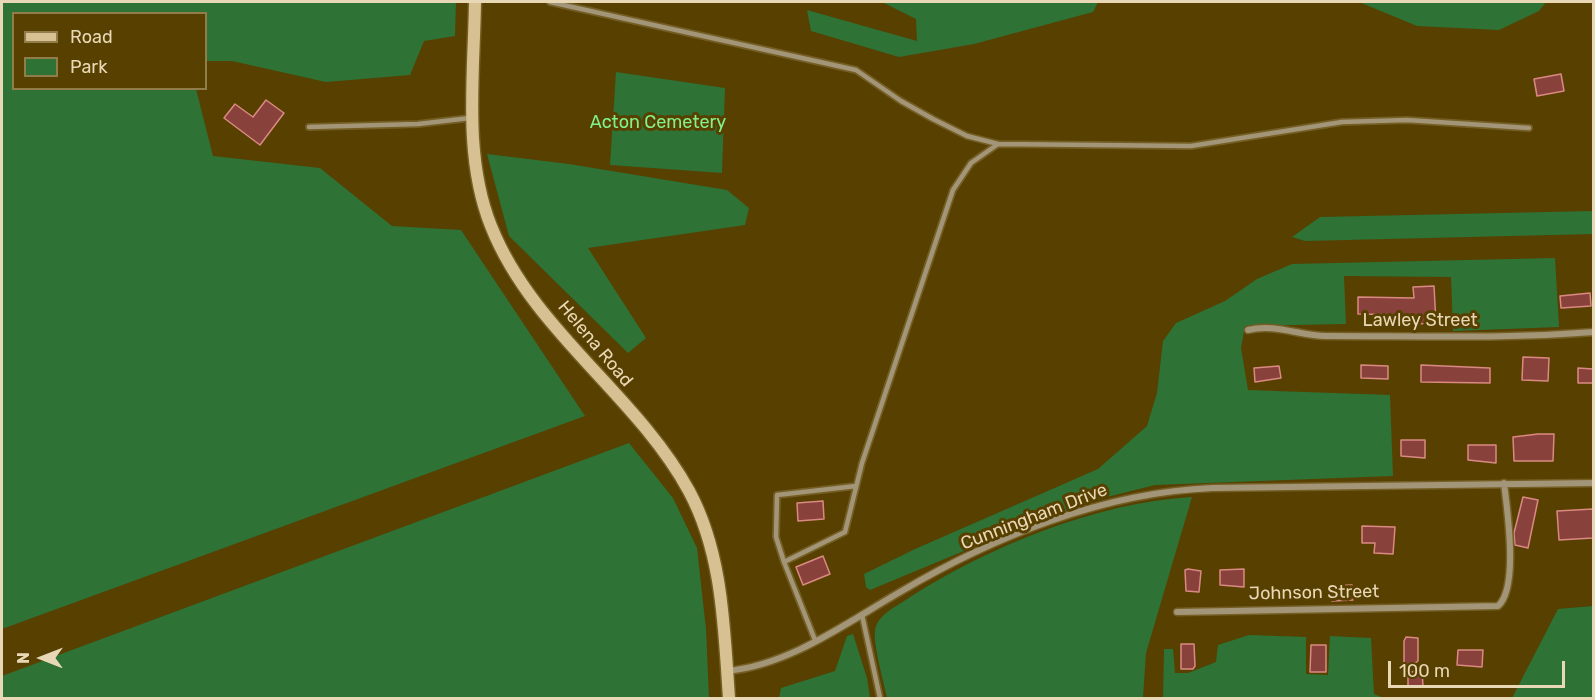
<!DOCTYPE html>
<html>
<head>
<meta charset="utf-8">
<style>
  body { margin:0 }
  #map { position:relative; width:1595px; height:700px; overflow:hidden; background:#574000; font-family:Rubik,sans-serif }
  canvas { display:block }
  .frame { position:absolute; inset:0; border:3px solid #e9d8b6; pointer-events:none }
  .legend { position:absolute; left:12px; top:12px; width:195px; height:78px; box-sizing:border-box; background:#574000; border:2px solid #917d49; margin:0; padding:8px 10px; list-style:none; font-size:18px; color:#e9d8b6 }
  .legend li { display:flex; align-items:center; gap:12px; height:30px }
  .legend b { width:30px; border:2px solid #917d49 }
  .north { position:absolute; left:12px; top:628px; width:60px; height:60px; -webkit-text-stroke:4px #574000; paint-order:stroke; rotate:270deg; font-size:16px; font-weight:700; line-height:24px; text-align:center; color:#e9d8b6 }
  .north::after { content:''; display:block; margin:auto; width:21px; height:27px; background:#e9d8b6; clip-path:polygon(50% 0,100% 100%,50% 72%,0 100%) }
  .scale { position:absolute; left:1388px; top:661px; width:177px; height:27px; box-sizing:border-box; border:3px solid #e9d8b6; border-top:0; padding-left:8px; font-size:18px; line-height:21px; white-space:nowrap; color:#e9d8b6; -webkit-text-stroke:4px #574000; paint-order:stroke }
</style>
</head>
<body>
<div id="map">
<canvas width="1595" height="700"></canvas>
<div class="frame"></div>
<ul class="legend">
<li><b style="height:8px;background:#d7c192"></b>Road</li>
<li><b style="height:16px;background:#2e7235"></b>Park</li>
</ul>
<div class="north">N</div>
<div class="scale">100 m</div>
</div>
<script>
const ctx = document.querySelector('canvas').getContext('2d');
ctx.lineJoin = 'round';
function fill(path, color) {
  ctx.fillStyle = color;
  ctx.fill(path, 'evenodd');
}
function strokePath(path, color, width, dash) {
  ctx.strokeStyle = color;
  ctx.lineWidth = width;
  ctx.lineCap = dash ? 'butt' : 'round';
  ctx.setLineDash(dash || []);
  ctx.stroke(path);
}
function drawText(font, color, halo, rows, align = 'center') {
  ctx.font = font + ' Rubik,sans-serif';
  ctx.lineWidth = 6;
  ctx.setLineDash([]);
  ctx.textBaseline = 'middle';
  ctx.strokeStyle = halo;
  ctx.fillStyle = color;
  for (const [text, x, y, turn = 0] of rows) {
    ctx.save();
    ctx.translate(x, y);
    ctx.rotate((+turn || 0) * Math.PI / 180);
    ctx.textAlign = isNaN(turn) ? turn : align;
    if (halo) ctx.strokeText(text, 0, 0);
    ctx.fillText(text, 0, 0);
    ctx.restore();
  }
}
fill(new Path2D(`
  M 2,2 L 456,2 L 455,36 L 424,41 L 410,75 L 326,82 L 232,61 L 206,61 L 206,14 L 14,14 L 14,88 L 196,89 L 213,156 L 320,168 L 392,226 L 461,230 L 585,416 L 2,629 Z
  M 882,2 L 1098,2 L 1093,12 L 974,44 L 899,57 L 811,31 L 807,10 L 917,41 L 916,19 Z
  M 1359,2 L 1546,2 L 1539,11 L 1499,30 L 1417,26 Z
  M 616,72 L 725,88 L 722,173 L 610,165 Z
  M 487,154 L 569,164 L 727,190 L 749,208 L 745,225 L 588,248 L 646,338 L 628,353 L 509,236 Z
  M 1593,211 L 1593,234 L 1305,241 L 1292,237 L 1320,217 Z
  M 1555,258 L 1559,327 L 1453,331 L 1451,277 L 1344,276 L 1346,324 L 1245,326 L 1241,348 L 1248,390 L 1390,395 L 1393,476 L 1155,485 L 1103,498 L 1036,521 L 870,590 L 866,587 L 864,574 L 915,549 L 1098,469 L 1147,426 L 1157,393 L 1163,341 L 1176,323 L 1225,301 L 1257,279 L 1292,264 Z
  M 629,443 L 673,498 L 697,548 L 706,629 L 709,698 L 2,698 L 2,676 Z
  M 1192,497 L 1146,653 L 1143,698 L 887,698 C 884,683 873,644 875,631 C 877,614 898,606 910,597 C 990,546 1098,502 1192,497 Z
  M 1593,606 L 1593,698 L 1512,698 L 1558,609 Z
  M 853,634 L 867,678 L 870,698 L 779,698 L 781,688 L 835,671 L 847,636 Z
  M 1249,635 L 1306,637 L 1306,674 L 1328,675 L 1330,636 L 1371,638 L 1374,694 L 1384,698 L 1163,698 L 1164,649 L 1173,649 L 1175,673 L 1188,673 L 1216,662 L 1218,645 Z`), '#2e7235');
const building = new Path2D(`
  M 1561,74 L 1564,91 L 1537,96 L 1534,79 Z
  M 266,100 L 284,113 L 260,145 L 224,118 L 235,104 L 253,117 Z
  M 1434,286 L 1436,323 L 1415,324 L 1415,315 L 1358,314 L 1358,297 L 1414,298 L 1413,287 Z
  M 1590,293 L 1591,306 L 1561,308 L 1560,296 Z
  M 1523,357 L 1549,358 L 1548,381 L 1522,380 Z
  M 1361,365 L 1388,366 L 1388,379 L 1361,378 Z
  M 1421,365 L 1490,368 L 1490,383 L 1421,382 Z
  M 1279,366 L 1281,378 L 1255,382 L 1254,368 Z
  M 1578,368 L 1593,369 L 1593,383 L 1578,383 Z
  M 1538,434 L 1554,434 L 1553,461 L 1514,461 L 1513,437 Z
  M 1401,440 L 1425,440 L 1425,458 L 1401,456 Z
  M 1468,445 L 1496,445 L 1496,463 L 1468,460 Z
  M 1523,497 L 1538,500 L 1528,548 L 1515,545 L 1514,533 Z
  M 823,501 L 824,519 L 798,521 L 797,503 Z
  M 1593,509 L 1593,538 L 1559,540 L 1557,511 Z
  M 1362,526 L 1395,527 L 1393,554 L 1374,553 L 1375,543 L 1362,543 Z
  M 823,556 L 830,574 L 803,585 L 796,567 Z
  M 1188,569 L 1201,571 L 1199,592 L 1186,591 L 1185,570 Z
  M 1244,569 L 1244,587 L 1220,585 L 1220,570 Z
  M 1352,585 L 1353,600 L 1332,601 L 1332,586 Z
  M 1406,637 L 1418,638 L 1418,661 L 1404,671 L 1404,641 Z
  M 1181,644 L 1194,644 L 1195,666 L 1193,669 L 1181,669 Z
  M 1311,645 L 1326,645 L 1326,672 L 1310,672 Z
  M 1458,650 L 1483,650 L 1482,667 L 1457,665 Z
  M 1422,669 L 1423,687 L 1408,687 L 1408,673 Z`);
fill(building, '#89413c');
strokePath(building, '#da8a82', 1.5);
const service = new Path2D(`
  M 550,2 L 856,70 L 901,101 L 933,119 L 967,136 L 998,144 L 1191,146 L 1342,122 L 1407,120 L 1529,128
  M 309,127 L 418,124 L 470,118
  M 784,562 L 776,537 L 777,495 L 856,486
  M 862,615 L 880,698
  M 815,640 L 784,562 L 845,532 L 862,463 L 953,190 L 971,163 L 998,144`);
const minor = new Path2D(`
  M 1248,330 C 1275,323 1300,336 1326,336 C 1415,336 1505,339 1594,332
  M 1177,612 L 1498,606 C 1519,588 1507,509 1504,483
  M 727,671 C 790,665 846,623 900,592 C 993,537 1104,492 1213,488 L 1594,483`);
const secondary = new Path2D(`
  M 475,2 C 474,75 463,156 491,226 C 532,330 636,394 689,491 C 723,554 724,629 729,698`);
strokePath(service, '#745e24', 8);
strokePath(minor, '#745e24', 9);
strokePath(secondary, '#745e24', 15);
strokePath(service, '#a39577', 4.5);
strokePath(minor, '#a39577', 6);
strokePath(secondary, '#d7c192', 12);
drawText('18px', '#81f18a', '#574000', [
  ["Acton Cemetery",658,123]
]);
drawText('18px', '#e9d8b6', '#574000', [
  ["Lawley Street",1420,321],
  ["Helena Road",595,344,50],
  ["Cunningham Drive",1034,517,-21],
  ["Johnson Street",1314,593,-1]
]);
</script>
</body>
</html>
